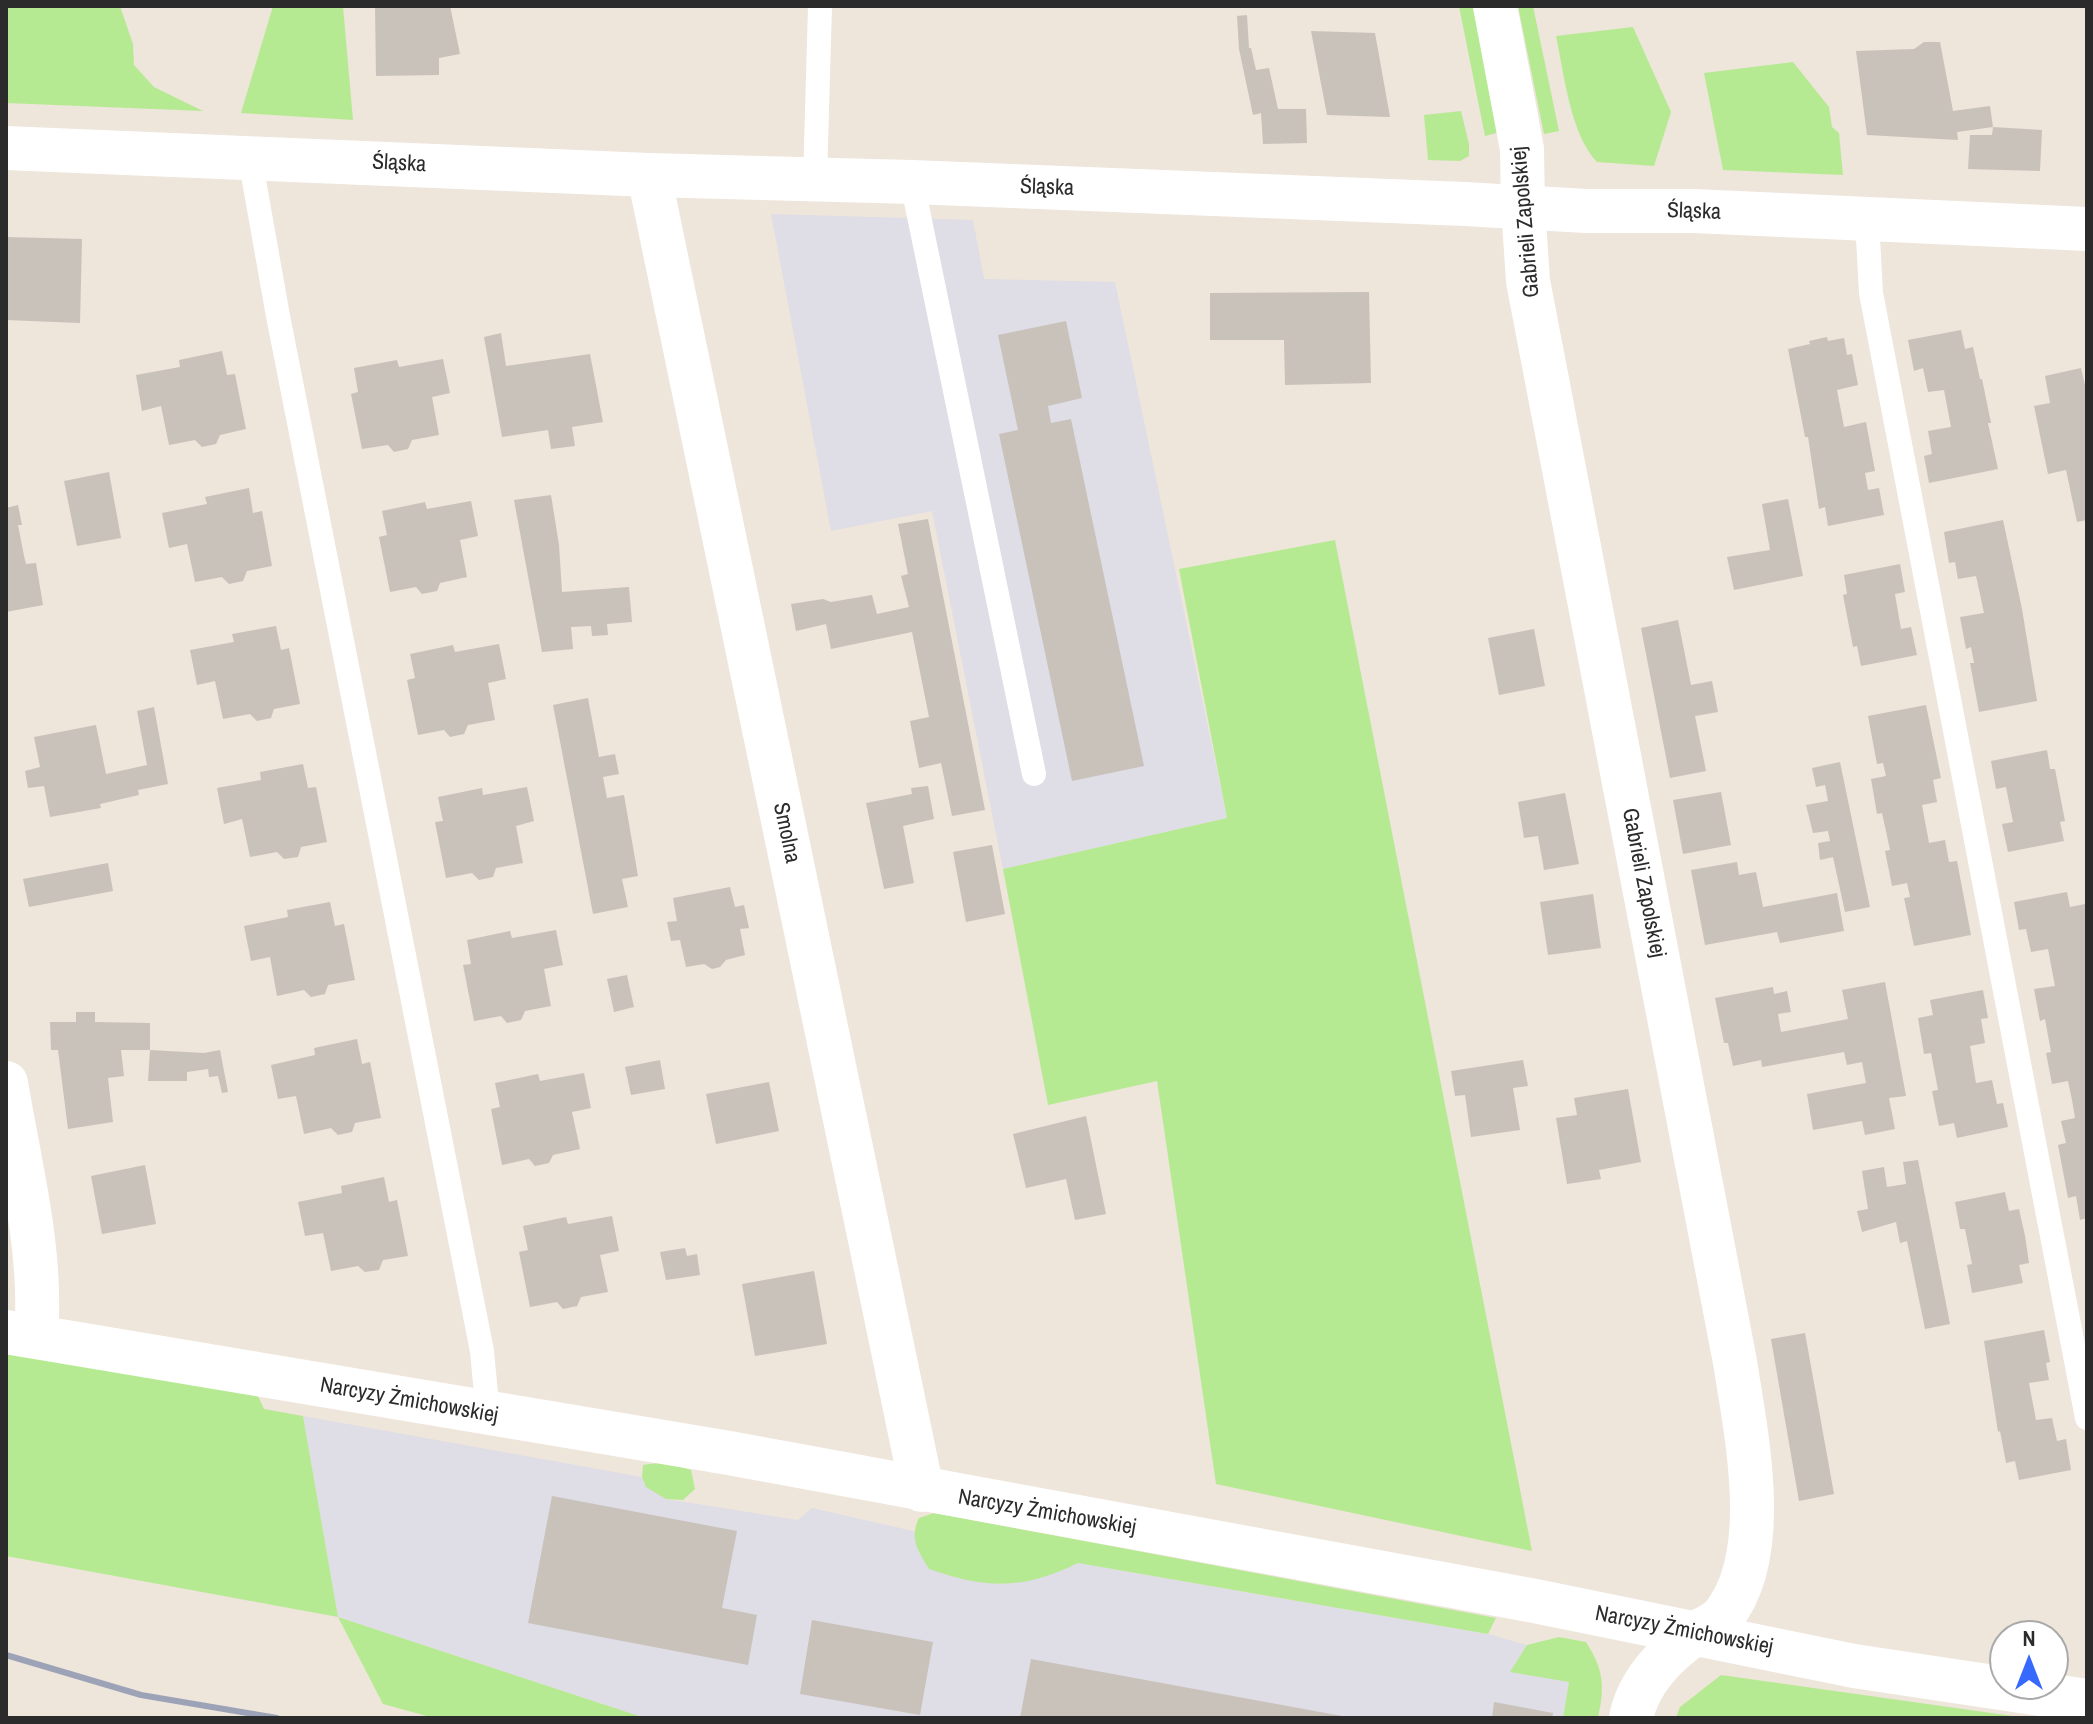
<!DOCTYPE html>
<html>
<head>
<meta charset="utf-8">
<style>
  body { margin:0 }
  #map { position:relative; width:2093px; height:1724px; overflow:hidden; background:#eee5db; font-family:"Archivo Narrow",sans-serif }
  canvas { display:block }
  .frame { position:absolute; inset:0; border:8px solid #2b2b2b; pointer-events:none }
  .north { position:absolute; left:1989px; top:1620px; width:80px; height:80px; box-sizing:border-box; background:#fff; border:2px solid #aaa; border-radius:50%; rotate:0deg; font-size:22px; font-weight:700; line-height:32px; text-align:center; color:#2b2b2b }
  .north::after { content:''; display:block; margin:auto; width:28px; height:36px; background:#3769ff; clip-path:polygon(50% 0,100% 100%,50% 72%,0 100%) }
</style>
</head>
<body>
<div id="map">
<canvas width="2093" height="1724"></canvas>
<div class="frame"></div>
<div class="north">N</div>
</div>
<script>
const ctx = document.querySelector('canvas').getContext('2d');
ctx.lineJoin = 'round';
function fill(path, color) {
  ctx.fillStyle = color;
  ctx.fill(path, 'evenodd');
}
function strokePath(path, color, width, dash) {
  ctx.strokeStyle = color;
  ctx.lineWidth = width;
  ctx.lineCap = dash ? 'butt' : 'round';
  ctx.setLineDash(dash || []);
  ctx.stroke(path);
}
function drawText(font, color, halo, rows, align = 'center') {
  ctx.font = font + ' "Archivo Narrow",sans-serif';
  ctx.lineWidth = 7;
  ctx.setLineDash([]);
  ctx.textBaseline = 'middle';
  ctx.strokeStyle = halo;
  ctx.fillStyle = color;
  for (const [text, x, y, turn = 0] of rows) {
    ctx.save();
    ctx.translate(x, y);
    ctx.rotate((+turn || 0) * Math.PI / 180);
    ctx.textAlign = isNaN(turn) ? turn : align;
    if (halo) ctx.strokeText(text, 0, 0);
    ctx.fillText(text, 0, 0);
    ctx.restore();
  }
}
fill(new Path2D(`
  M 771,214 L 973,220 L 984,279 L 1115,282 L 1227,818 L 1003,869 L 932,511 L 831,531 Z
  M 303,1416 L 642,1477 L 666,1499 L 798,1520 L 812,1508 L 913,1531 L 1078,1563 L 1488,1634 L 1527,1645 L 1569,1682 L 1563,1718 L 645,1718 L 338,1617 Z`), '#dfdde6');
fill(new Path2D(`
  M 6,6 L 120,6 L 133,44 L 134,65 L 154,87 L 203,111 L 6,103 Z
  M 273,6 L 343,6 L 353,120 L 241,113 Z
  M 1459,6 L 1474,6 L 1500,132 L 1485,136 Z
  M 1518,6 L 1533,6 L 1559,131 L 1544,134 Z
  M 1633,27 L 1671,112 L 1654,166 L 1597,162 C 1570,134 1564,73 1556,36 Z
  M 1793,62 L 1829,107 L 1832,127 L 1839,133 L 1843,175 L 1723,170 L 1704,73 Z
  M 1461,111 L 1469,144 L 1469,156 L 1460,161 L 1428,160 L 1424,115 Z
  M 1335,540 L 1532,1551 L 1216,1484 L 1157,1081 L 1048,1105 L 1003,869 L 1227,818 L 1179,569 Z
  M 6,1349 L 257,1394 L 264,1409 L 303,1416 L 338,1617 L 645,1718 L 434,1718 L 383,1704 L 338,1617 L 6,1556 Z
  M 665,1462 L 691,1470 L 695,1489 L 683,1500 L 666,1499 L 646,1487 L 642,1477 L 643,1465 Z
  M 934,1513 L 1496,1618 L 1488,1634 L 1078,1563 C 1023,1590 986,1589 929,1569 C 918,1550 909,1539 919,1518 Z
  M 1559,1637 L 1586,1642 C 1604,1670 1605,1687 1598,1718 L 1563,1718 L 1569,1682 L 1510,1672 L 1527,1645 Z
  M 1721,1675 L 2027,1718 L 1676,1718 L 1680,1707 Z`), '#b6ea92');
fill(new Path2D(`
  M 375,6 L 450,6 L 460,54 L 439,58 L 439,75 L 376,76 Z
  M 1247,15 L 1249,48 L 1251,48 L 1256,70 L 1269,68 L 1278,109 L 1306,109 L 1307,143 L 1263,144 L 1261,113 L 1253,115 L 1239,49 L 1237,16 Z
  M 1311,31 L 1375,33 L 1390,117 L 1327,115 Z
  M 1924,42 L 1940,42 L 1953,111 L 1990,106 L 1993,127 L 1957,132 L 1958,140 L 1867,135 L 1856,51 L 1914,49 Z
  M 1993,127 L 2042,130 L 2040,171 L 1968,169 L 1970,135 L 1992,135 Z
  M 6,237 L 82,239 L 80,323 L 6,320 Z
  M 1369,292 L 1371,383 L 1285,385 L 1284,340 L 1210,340 L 1210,293 Z
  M 1066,321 L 1082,398 L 1048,406 L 1051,423 L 1071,419 L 1144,766 L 1072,781 L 999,434 L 1018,430 L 998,335 Z
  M 1961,330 L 1965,349 L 1973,347 L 1980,379 L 1982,379 L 1991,423 L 1988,423 L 1998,469 L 1929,483 L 1924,456 L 1932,454 L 1928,431 L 1951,427 L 1944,390 L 1928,392 L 1923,368 L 1914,371 L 1908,340 Z
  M 501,333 L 506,366 L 590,354 L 603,422 L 572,427 L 575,446 L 551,449 L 548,430 L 502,437 L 484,337 Z
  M 1827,337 L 1828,341 L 1844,338 L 1847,355 L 1852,354 L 1858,385 L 1837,390 L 1844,427 L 1866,422 L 1875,471 L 1865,473 L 1868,490 L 1879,488 L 1884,515 L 1828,526 L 1825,507 L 1819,509 L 1808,437 L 1805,437 L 1788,349 L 1810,344 L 1809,341 Z
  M 222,351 L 227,375 L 235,374 L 246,429 L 220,435 L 216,444 L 202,447 L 195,440 L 169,445 L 161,406 L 142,411 L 136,375 L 180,367 L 179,360 Z
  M 443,359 L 450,393 L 432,397 L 439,435 L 412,440 L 408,449 L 394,452 L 388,445 L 362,449 L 351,394 L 358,392 L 354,368 L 397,360 L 399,367 Z
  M 2081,368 L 2087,394 L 2087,520 L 2077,522 L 2066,470 L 2048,474 L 2034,406 L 2050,403 L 2045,376 Z
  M 109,472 L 121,538 L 77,546 L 64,481 Z
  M 249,488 L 253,513 L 262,511 L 272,566 L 247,571 L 243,581 L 229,584 L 222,577 L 195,582 L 187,544 L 169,548 L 162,513 L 207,504 L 205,497 Z
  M 551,495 L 559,545 L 562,592 L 629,587 L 632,622 L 607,624 L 608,635 L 592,636 L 591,626 L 571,627 L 573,649 L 542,652 L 514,500 Z
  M 1788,499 L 1803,576 L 1734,590 L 1727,557 L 1770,550 L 1762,504 Z
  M 471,501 L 478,536 L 460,540 L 467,577 L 440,583 L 437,591 L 422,594 L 416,587 L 390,592 L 379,537 L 387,535 L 382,511 L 425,502 L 427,509 Z
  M 18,505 L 22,525 L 18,525 L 24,556 L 26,564 L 36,563 L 43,605 L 6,612 L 6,508 Z
  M 928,519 L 985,810 L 952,816 L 941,763 L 919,768 L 910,721 L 929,717 L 912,632 L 831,649 L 826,624 L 796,631 L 791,604 L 823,599 L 831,602 L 872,595 L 877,614 L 909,607 L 901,576 L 908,574 L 898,524 Z
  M 2003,520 L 2022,609 L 2037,701 L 1979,712 L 1970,663 L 1974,663 L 1971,647 L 1966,649 L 1960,617 L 1984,613 L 1980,594 L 1976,576 L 1958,579 L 1955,562 L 1949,563 L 1944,532 Z
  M 1900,564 L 1905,592 L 1895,594 L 1898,612 L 1901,629 L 1911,627 L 1917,655 L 1861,666 L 1857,646 L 1853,647 L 1843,595 L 1847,594 L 1844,575 Z
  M 1678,620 L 1691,685 L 1712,681 L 1718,712 L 1695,716 L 1706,771 L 1670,778 L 1641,628 Z
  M 276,626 L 281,650 L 289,648 L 300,704 L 274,709 L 271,718 L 257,721 L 250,714 L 223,719 L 215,681 L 197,685 L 190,650 L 234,642 L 232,634 Z
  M 1534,629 L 1545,686 L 1499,695 L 1488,638 Z
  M 499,644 L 506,679 L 488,683 L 495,720 L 468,725 L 464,734 L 450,737 L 444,730 L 418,735 L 407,680 L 415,678 L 410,654 L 453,645 L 455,652 Z
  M 588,698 L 599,757 L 615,754 L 619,774 L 603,777 L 607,798 L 624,795 L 638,876 L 622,879 L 628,907 L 593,914 L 553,705 Z
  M 1926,705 L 1941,778 L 1933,780 L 1937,802 L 1922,805 L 1929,843 L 1945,840 L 1949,862 L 1957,861 L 1971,935 L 1914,946 L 1904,898 L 1910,897 L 1907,883 L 1892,886 L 1885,851 L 1890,850 L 1886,831 L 1882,813 L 1877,814 L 1871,779 L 1886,776 L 1883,763 L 1877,764 L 1868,716 Z
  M 154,707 L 168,784 L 138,790 L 139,795 L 100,804 L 101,808 L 50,817 L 44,786 L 28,788 L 25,771 L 40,767 L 34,737 L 96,725 L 106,774 L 147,765 L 137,711 Z
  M 2047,750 L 2050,769 L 2055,769 L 2065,821 L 2060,822 L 2064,841 L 2008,852 L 2002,824 L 2013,822 L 2006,787 L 1996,789 L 1991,761 Z
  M 1840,762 L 1870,907 L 1845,912 L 1833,857 L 1820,860 L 1818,843 L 1830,841 L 1828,831 L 1813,833 L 1806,805 L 1828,801 L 1825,785 L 1816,787 L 1812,768 Z
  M 303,764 L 308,788 L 316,787 L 327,842 L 301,847 L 298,857 L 284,859 L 277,852 L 250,857 L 242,819 L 224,824 L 217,788 L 261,780 L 260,772 Z
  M 928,786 L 934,819 L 903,826 L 914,883 L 884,889 L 866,803 L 912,794 L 911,788 Z
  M 527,787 L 534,821 L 516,826 L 523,863 L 496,868 L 493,877 L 479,880 L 472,873 L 446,878 L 435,822 L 443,821 L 438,797 L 482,788 L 483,795 Z
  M 1721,792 L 1731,845 L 1683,854 L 1673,800 Z
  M 1565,793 L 1579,864 L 1544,870 L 1538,836 L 1524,838 L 1518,802 Z
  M 992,845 L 1005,914 L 966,922 L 953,852 Z
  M 1737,862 L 1739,875 L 1756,872 L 1763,907 L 1837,893 L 1844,931 L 1780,943 L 1777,932 L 1705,945 L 1691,870 Z
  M 108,863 L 113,891 L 29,907 L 23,879 Z
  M 730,887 L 735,907 L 744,905 L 749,928 L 740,929 L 745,955 L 726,960 L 720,967 L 712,969 L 704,964 L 686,967 L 680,940 L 671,941 L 667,922 L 677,921 L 673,898 Z
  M 2067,892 L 2070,907 L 2085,904 L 2087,916 L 2087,1218 L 2080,1220 L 2076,1196 L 2068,1198 L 2058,1145 L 2066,1143 L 2061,1121 L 2075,1118 L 2072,1100 L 2068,1081 L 2052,1084 L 2046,1053 L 2051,1052 L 2045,1019 L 2040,1021 L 2034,989 L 2055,986 L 2048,949 L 2031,952 L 2026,929 L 2019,930 L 2014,902 Z
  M 1593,894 L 1601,948 L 1548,955 L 1540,902 Z
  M 330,902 L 335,926 L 344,924 L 355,980 L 328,985 L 325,994 L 311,997 L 304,990 L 277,996 L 270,957 L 251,961 L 244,926 L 288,917 L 287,910 Z
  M 556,930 L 563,965 L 544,969 L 551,1006 L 525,1011 L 521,1020 L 507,1023 L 501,1016 L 474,1021 L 463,965 L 471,964 L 467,940 L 510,931 L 512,938 Z
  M 627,975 L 634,1007 L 614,1012 L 607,979 Z
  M 1885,982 L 1906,1096 L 1889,1098 L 1895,1129 L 1865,1135 L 1862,1121 L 1813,1130 L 1807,1094 L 1866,1083 L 1862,1062 L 1847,1065 L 1844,1052 L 1762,1067 L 1761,1060 L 1733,1066 L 1728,1043 L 1724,1043 L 1715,998 L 1773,987 L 1774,994 L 1787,991 L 1791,1012 L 1778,1014 L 1781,1032 L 1848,1019 L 1842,990 Z
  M 1983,990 L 1988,1018 L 1981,1019 L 1985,1043 L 1970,1046 L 1976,1083 L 1992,1080 L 1997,1104 L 2003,1103 L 2008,1127 L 1957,1138 L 1954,1123 L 1939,1126 L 1932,1091 L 1938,1090 L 1931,1053 L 1924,1054 L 1918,1018 L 1933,1015 L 1930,1000 Z
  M 76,1012 L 95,1012 L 95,1022 L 150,1023 L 150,1050 L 121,1050 L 124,1076 L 108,1078 L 113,1122 L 68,1129 L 58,1050 L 51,1050 L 50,1022 L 76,1022 Z
  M 357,1039 L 362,1064 L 370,1062 L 381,1118 L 355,1123 L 352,1132 L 338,1135 L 331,1128 L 304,1134 L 296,1096 L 278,1099 L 271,1065 L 315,1055 L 314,1048 Z
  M 150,1050 L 204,1053 L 220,1050 L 228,1092 L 222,1093 L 218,1076 L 209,1077 L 208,1069 L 187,1072 L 187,1081 L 148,1081 Z
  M 660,1060 L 665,1089 L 631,1095 L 625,1067 Z
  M 1523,1060 L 1528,1086 L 1513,1088 L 1520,1130 L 1471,1137 L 1465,1095 L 1455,1096 L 1451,1071 Z
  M 584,1073 L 591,1108 L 572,1112 L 580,1149 L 553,1155 L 549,1163 L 535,1166 L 529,1159 L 502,1165 L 491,1109 L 500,1107 L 495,1083 L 538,1074 L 540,1081 Z
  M 769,1082 L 779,1131 L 716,1144 L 706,1094 Z
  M 1628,1089 L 1641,1162 L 1599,1170 L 1601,1179 L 1567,1184 L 1556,1118 L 1577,1115 L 1574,1098 Z
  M 1086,1116 L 1106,1214 L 1075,1220 L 1066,1179 L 1026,1188 L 1013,1134 Z
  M 1918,1160 L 1950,1324 L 1925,1329 L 1907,1241 L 1900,1243 L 1896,1222 L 1862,1232 L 1857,1211 L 1868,1209 L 1862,1171 L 1884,1167 L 1887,1187 L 1906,1184 L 1903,1162 Z
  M 145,1165 L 156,1224 L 102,1234 L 91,1176 Z
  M 384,1177 L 389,1202 L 397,1200 L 408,1256 L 383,1260 L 379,1270 L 365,1272 L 358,1266 L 331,1271 L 323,1233 L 305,1236 L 298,1202 L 342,1193 L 341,1186 Z
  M 2005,1192 L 2009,1211 L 2019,1209 L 2025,1236 L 2029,1263 L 2019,1265 L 2023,1283 L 1972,1293 L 1967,1265 L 1972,1264 L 1965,1229 L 1960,1229 L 1955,1202 Z
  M 612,1216 L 619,1251 L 600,1255 L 608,1292 L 581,1297 L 577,1306 L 563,1309 L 557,1302 L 530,1307 L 519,1252 L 528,1250 L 523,1226 L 566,1217 L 568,1224 Z
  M 685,1248 L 687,1256 L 697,1254 L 700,1275 L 666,1280 L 660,1252 Z
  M 814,1271 L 827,1344 L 755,1356 L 742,1284 Z
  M 2044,1330 L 2050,1362 L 2046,1363 L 2049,1380 L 2029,1383 L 2036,1420 L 2052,1418 L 2057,1441 L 2066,1439 L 2071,1470 L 2019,1480 L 2015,1461 L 2006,1463 L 2000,1431 L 1998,1432 L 1984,1341 Z
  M 1805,1333 L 1834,1494 L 1799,1501 L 1771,1339 Z
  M 552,1496 L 737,1531 L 722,1608 L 757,1615 L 748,1665 L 528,1623 Z
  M 812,1620 L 933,1642 L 920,1715 L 800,1694 Z
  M 1031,1659 L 1342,1716 L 1342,1718 L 1020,1718 Z
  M 1494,1702 L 1553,1713 L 1552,1718 L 1492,1718 Z`), '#c9c2bb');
strokePath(new Path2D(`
  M 250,158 L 278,316 L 482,1351 L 488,1415
  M 815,180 L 820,6
  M 912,182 L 1034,774
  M 1867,220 L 1871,293 L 2087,1418`), '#fff', 24);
strokePath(new Path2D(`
  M 1495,6 L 1522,149 L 1523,207 L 1528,281 L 1735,1362 C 1746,1434 1773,1556 1722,1617 C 1715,1624 1705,1628 1696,1633 C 1667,1652 1638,1682 1631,1718
  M 649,175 L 922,1490
  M 6,1083 C 20,1167 43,1252 36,1337
  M 6,1332 L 729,1453 L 1535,1601 L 1854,1666 L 2087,1701`), '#fff', 44);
strokePath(new Path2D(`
  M 6,148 L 649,175 L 912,182 L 1465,204 L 1586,211 L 1694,211 L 2087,229`), '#fff', 44);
strokePath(new Path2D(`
  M 6,1655 L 141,1695 L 277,1718`), '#9da3b7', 6);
drawText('22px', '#2b2b2b', '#fff', [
  ["Śląska",399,164,3],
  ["Śląska",1047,188,2],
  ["Śląska",1694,212,2],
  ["Gabrieli Zapolskiej",1526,222,-95],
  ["Smolna",786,833,78],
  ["Gabrieli Zapolskiej",1643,883,79],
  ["Narcyzy Żmichowskiej",409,1401,10],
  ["Narcyzy Żmichowskiej",1047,1513,10],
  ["Narcyzy Żmichowskiej",1684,1631,11]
]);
</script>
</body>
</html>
